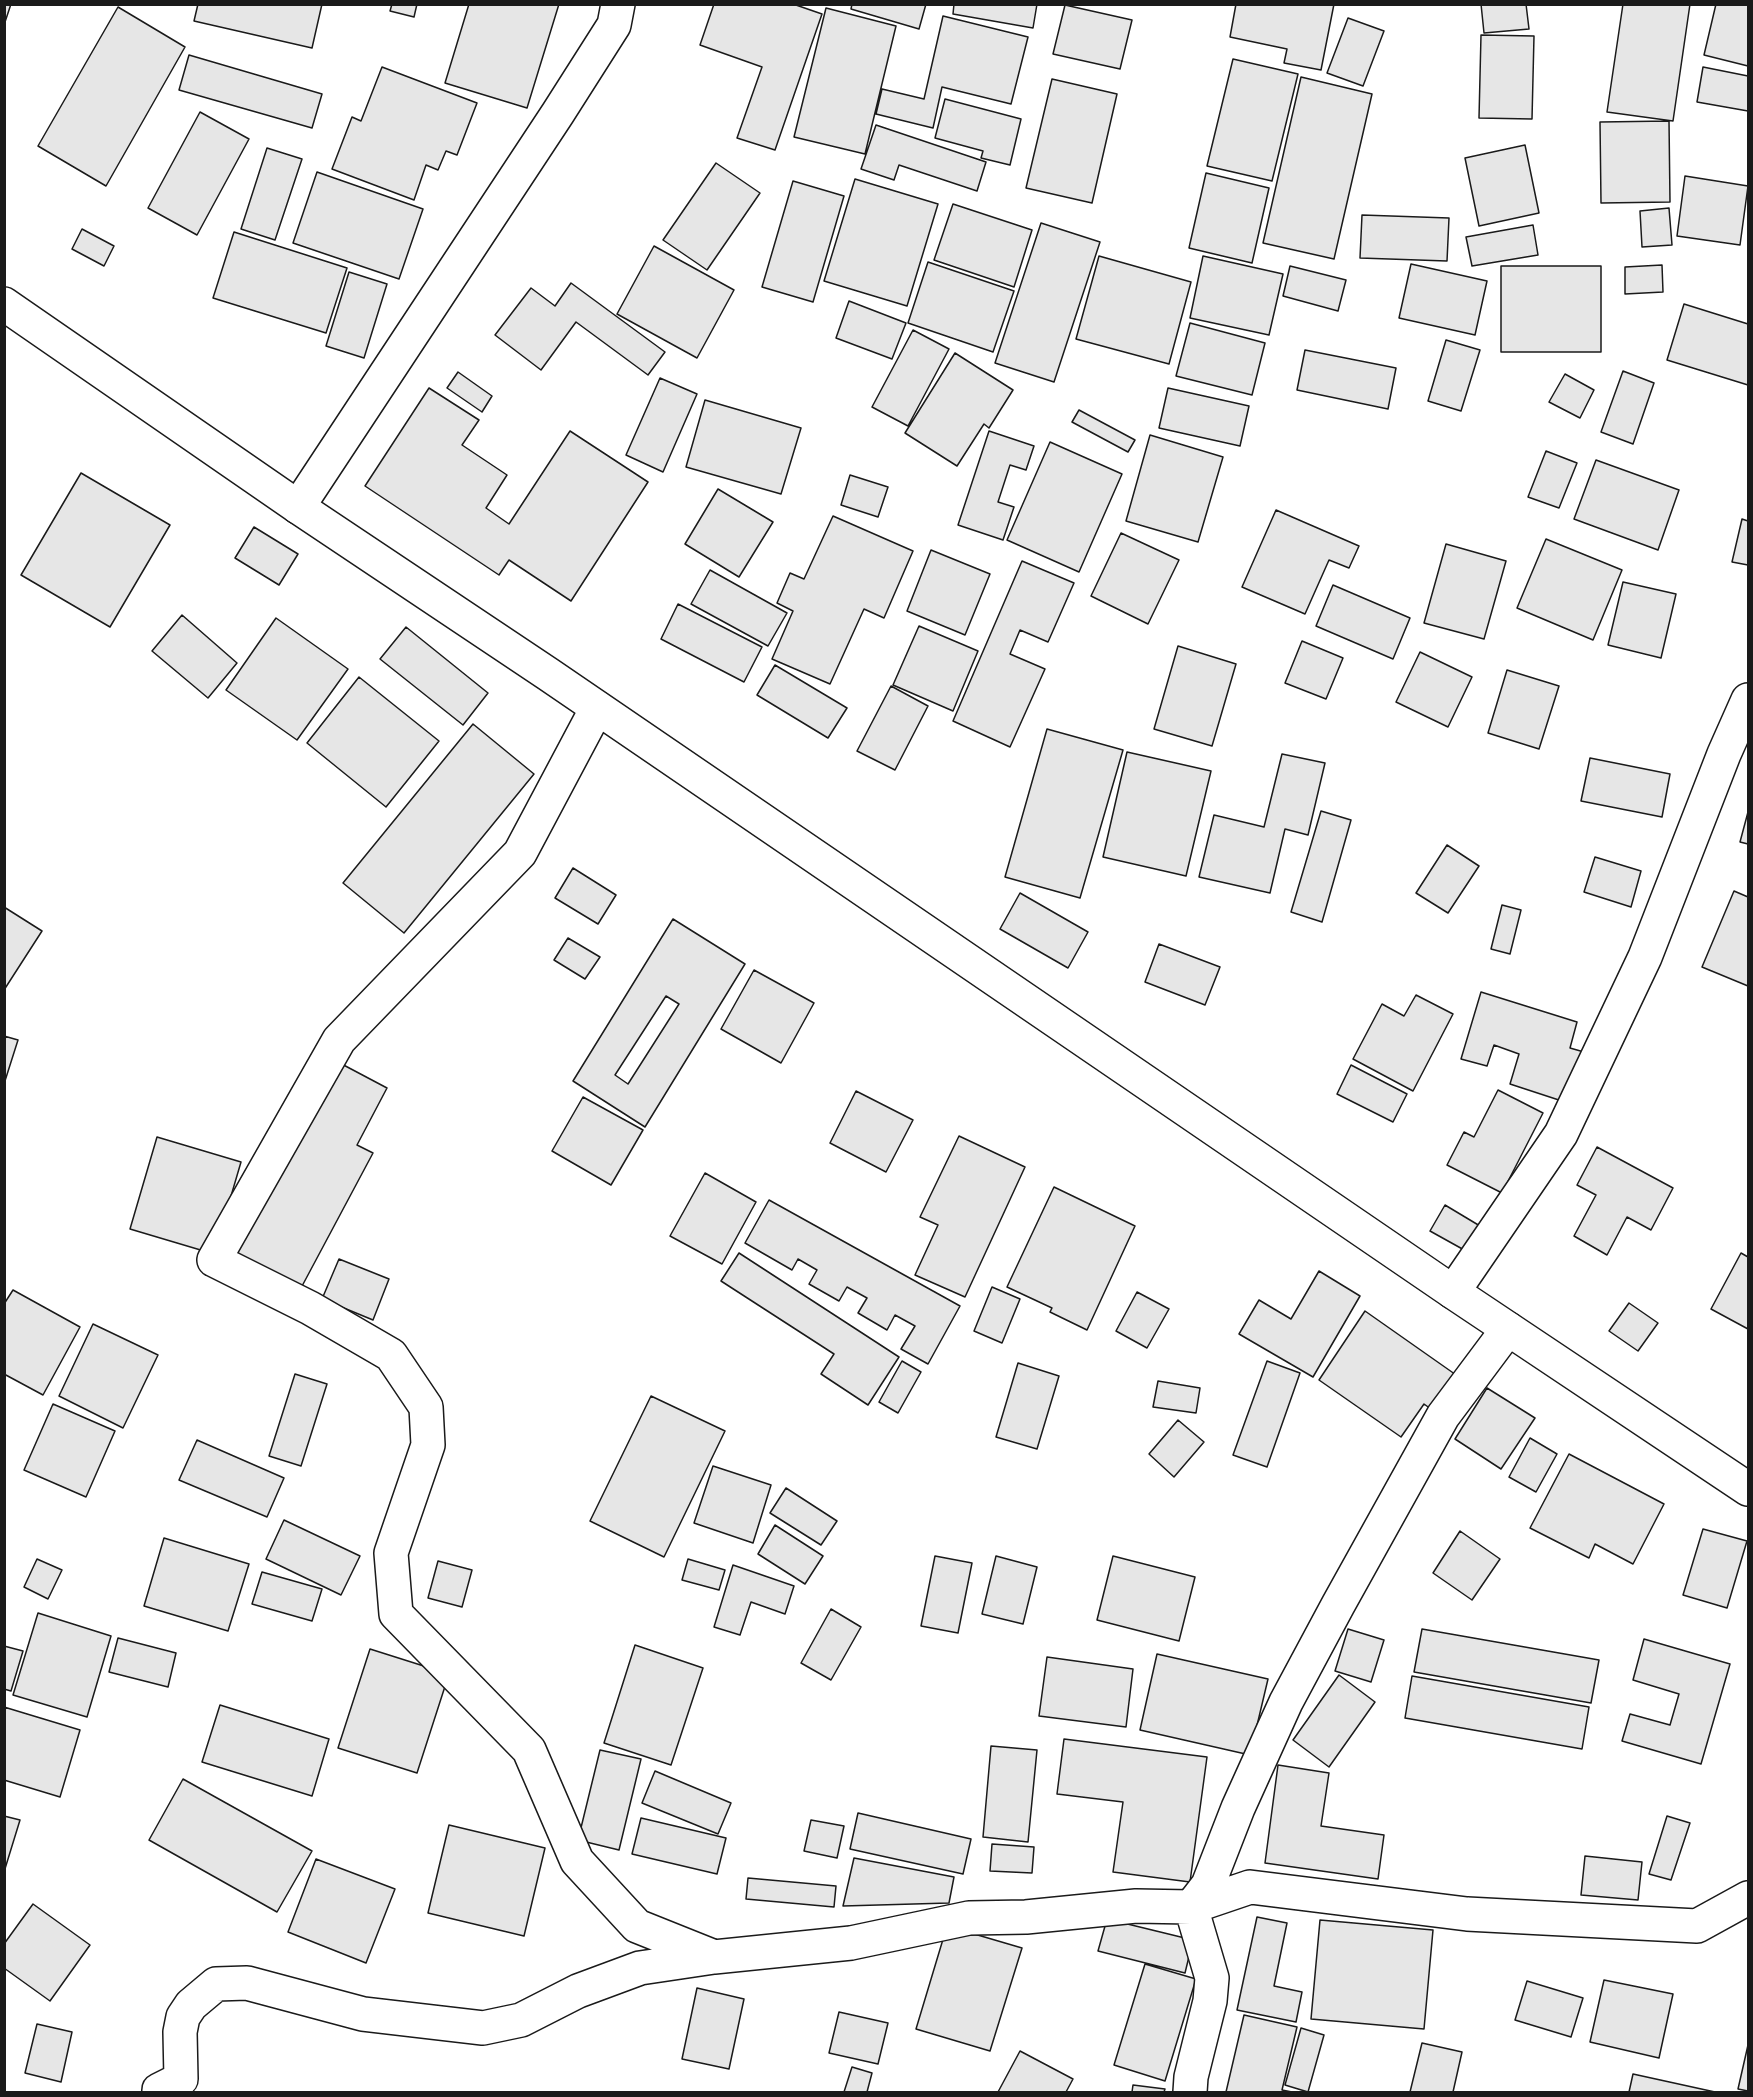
<!DOCTYPE html>
<html>
<head>
<meta charset="utf-8">
<style>
  body { margin:0 }
  #map { position:relative; width:1753px; height:2097px; overflow:hidden; background:#fff; font-family:"Public Sans",sans-serif }
  canvas { display:block }
  .frame { position:absolute; inset:0; border:6px solid #1a1a1a; pointer-events:none }
</style>
</head>
<body>
<div id="map">
<canvas width="1753" height="2097"></canvas>
<div class="frame"></div>
</div>
<script>
const ctx = document.querySelector('canvas').getContext('2d');
ctx.lineJoin = 'round';
function fill(path, color) {
  ctx.fillStyle = color;
  ctx.fill(path, 'evenodd');
}
function strokePath(path, color, width, dash) {
  ctx.strokeStyle = color;
  ctx.lineWidth = width;
  ctx.lineCap = dash ? 'butt' : 'round';
  ctx.setLineDash(dash || []);
  ctx.stroke(path);
}
const building = new Path2D(`
  M 4,4 L 11,4 L 4,25 Z
  M 198,4 L 322,4 L 312,48 L 194,21 Z
  M 392,4 L 417,4 L 414,17 L 390,11 Z
  M 469,4 L 559,4 L 527,108 L 445,83 Z
  M 714,4 L 793,4 L 822,14 L 775,150 L 737,138 L 762,67 L 700,45 Z
  M 852,4 L 926,4 L 919,29 L 851,9 Z
  M 954,4 L 1037,4 L 1033,28 L 953,14 Z
  M 1236,4 L 1334,4 L 1321,70 L 1284,63 L 1287,49 L 1230,37 Z
  M 1481,4 L 1526,4 L 1529,29 L 1484,33 Z
  M 1623,4 L 1690,4 L 1673,121 L 1607,112 Z
  M 1716,4 L 1748,4 L 1748,66 L 1704,55 Z
  M 1065,5 L 1132,20 L 1120,69 L 1053,54 Z
  M 118,7 L 185,47 L 106,186 L 38,146 Z
  M 826,8 L 896,26 L 865,154 L 794,137 Z
  M 943,16 L 1028,37 L 1011,104 L 942,87 L 933,128 L 876,114 L 882,89 L 924,99 Z
  M 1348,18 L 1384,31 L 1363,86 L 1327,73 Z
  M 1481,35 L 1534,36 L 1532,119 L 1479,118 Z
  M 189,55 L 322,94 L 312,128 L 179,90 Z
  M 1233,59 L 1298,74 L 1272,181 L 1207,166 Z
  M 382,67 L 477,103 L 457,155 L 446,151 L 438,170 L 426,165 L 414,200 L 332,169 L 352,117 L 361,121 Z
  M 1703,67 L 1748,76 L 1748,111 L 1697,102 Z
  M 1301,77 L 1372,94 L 1334,259 L 1263,243 Z
  M 1052,79 L 1117,94 L 1092,203 L 1026,188 Z
  M 945,99 L 1021,119 L 1010,165 L 981,158 L 983,151 L 935,138 Z
  M 200,112 L 249,139 L 197,235 L 148,208 Z
  M 1669,121 L 1670,202 L 1601,203 L 1600,122 Z
  M 876,125 L 986,162 L 977,191 L 899,165 L 894,180 L 861,169 Z
  M 1525,145 L 1539,213 L 1479,226 L 1465,158 Z
  M 267,148 L 302,159 L 275,240 L 241,229 Z
  M 716,163 L 760,193 L 707,270 L 663,240 Z
  M 317,172 L 423,209 L 399,279 L 293,243 Z
  M 1206,173 L 1269,188 L 1252,263 L 1189,248 Z
  M 1685,176 L 1748,186 L 1740,245 L 1677,236 Z
  M 855,179 L 938,204 L 907,306 L 824,281 Z
  M 793,181 L 844,196 L 813,302 L 762,287 Z
  M 953,204 L 1032,230 L 1014,287 L 934,260 Z
  M 1669,208 L 1672,245 L 1642,247 L 1640,211 Z
  M 1362,215 L 1449,218 L 1447,261 L 1360,258 Z
  M 1041,223 L 1100,242 L 1054,382 L 995,363 Z
  M 1533,225 L 1538,255 L 1472,266 L 1466,237 Z
  M 82,229 L 114,246 L 104,266 L 72,249 Z
  M 234,232 L 347,268 L 326,333 L 213,298 Z
  M 654,246 L 734,290 L 697,358 L 617,314 Z
  M 1099,256 L 1191,282 L 1169,364 L 1076,339 Z
  M 1203,256 L 1283,274 L 1269,335 L 1190,318 Z
  M 928,262 L 1014,291 L 993,352 L 908,323 Z
  M 1411,264 L 1487,281 L 1475,335 L 1399,318 Z
  M 1662,265 L 1663,292 L 1625,294 L 1625,267 Z
  M 1290,266 L 1346,280 L 1338,311 L 1283,296 Z
  M 1501,266 L 1601,266 L 1601,352 L 1501,352 Z
  M 349,272 L 387,284 L 364,358 L 326,346 Z
  M 571,283 L 665,352 L 648,375 L 576,322 L 541,370 L 495,335 L 531,288 L 555,306 Z
  M 849,301 L 906,323 L 892,359 L 836,338 Z
  M 1684,304 L 1748,324 L 1748,385 L 1667,360 Z
  M 1190,323 L 1265,343 L 1252,395 L 1176,376 Z
  M 913,330 L 949,349 L 908,426 L 872,407 Z
  M 1446,340 L 1480,350 L 1461,411 L 1428,401 Z
  M 1305,350 L 1396,368 L 1388,409 L 1297,390 Z
  M 955,353 L 1013,390 L 989,428 L 984,424 L 957,466 L 905,433 Z
  M 1623,371 L 1654,383 L 1633,444 L 1601,432 Z
  M 458,372 L 492,396 L 482,412 L 447,388 Z
  M 1565,374 L 1594,390 L 1580,418 L 1549,402 Z
  M 660,378 L 697,394 L 663,472 L 626,455 Z
  M 429,388 L 479,420 L 462,445 L 507,475 L 486,508 L 509,524 L 570,431 L 648,482 L 571,601 L 509,560 L 499,575 L 365,486 Z
  M 1168,388 L 1249,406 L 1240,446 L 1159,428 Z
  M 705,400 L 801,428 L 781,494 L 686,467 Z
  M 1079,410 L 1135,440 L 1128,452 L 1072,422 Z
  M 989,431 L 1034,446 L 1026,470 L 1010,465 L 998,502 L 1014,507 L 1003,540 L 958,525 Z
  M 1150,435 L 1223,457 L 1198,542 L 1126,521 Z
  M 1050,442 L 1122,474 L 1079,572 L 1007,540 Z
  M 1546,451 L 1577,463 L 1559,508 L 1528,497 Z
  M 1596,460 L 1679,490 L 1658,550 L 1574,519 Z
  M 81,473 L 170,525 L 110,627 L 21,575 Z
  M 850,475 L 888,487 L 878,517 L 841,505 Z
  M 718,489 L 773,522 L 739,577 L 685,544 Z
  M 1276,510 L 1359,546 L 1349,568 L 1329,560 L 1305,614 L 1242,587 Z
  M 833,516 L 913,551 L 884,618 L 864,609 L 830,684 L 772,659 L 793,611 L 777,603 L 790,573 L 804,579 Z
  M 1742,519 L 1748,521 L 1748,565 L 1732,562 Z
  M 254,527 L 298,554 L 279,585 L 235,558 Z
  M 1121,533 L 1179,560 L 1148,624 L 1091,596 Z
  M 1546,539 L 1622,570 L 1593,640 L 1517,608 Z
  M 1446,544 L 1506,561 L 1484,639 L 1424,623 Z
  M 931,550 L 990,574 L 965,635 L 907,611 Z
  M 1022,561 L 1074,583 L 1048,642 L 1020,630 L 1010,654 L 1045,669 L 1010,747 L 953,721 Z
  M 710,570 L 787,613 L 768,646 L 691,604 Z
  M 1623,582 L 1676,594 L 1661,658 L 1608,645 Z
  M 1333,585 L 1410,618 L 1393,659 L 1316,626 Z
  M 678,604 L 762,647 L 744,682 L 661,639 Z
  M 182,615 L 237,663 L 208,698 L 152,651 Z
  M 276,618 L 348,669 L 297,740 L 226,690 Z
  M 919,626 L 978,651 L 953,711 L 893,685 Z
  M 406,627 L 488,693 L 463,725 L 380,659 Z
  M 1302,641 L 1343,658 L 1326,699 L 1285,683 Z
  M 1178,646 L 1236,664 L 1212,746 L 1154,729 Z
  M 1420,652 L 1472,677 L 1448,727 L 1396,702 Z
  M 775,665 L 847,708 L 828,738 L 757,695 Z
  M 1507,670 L 1559,686 L 1539,749 L 1488,733 Z
  M 359,677 L 439,741 L 386,807 L 307,743 Z
  M 891,686 L 928,706 L 895,770 L 857,751 Z
  M 473,724 L 534,774 L 404,933 L 343,883 Z
  M 1047,729 L 1123,750 L 1080,898 L 1005,877 Z
  M 1127,752 L 1211,771 L 1186,876 L 1103,857 Z
  M 1282,754 L 1325,763 L 1308,835 L 1285,829 L 1270,893 L 1199,877 L 1214,815 L 1264,827 Z
  M 1590,758 L 1670,774 L 1662,817 L 1581,801 Z
  M 1321,811 L 1351,820 L 1322,922 L 1291,912 Z
  M 1748,812 L 1748,844 L 1740,842 Z
  M 1447,845 L 1479,866 L 1448,913 L 1416,893 Z
  M 1595,857 L 1641,871 L 1631,907 L 1584,892 Z
  M 573,868 L 616,895 L 598,924 L 555,898 Z
  M 1734,891 L 1748,897 L 1748,986 L 1702,967 Z
  M 1020,893 L 1088,932 L 1068,968 L 1000,929 Z
  M 1502,905 L 1521,910 L 1510,954 L 1491,949 Z
  M 4,907 L 42,931 L 4,990 Z
  M 673,919 L 745,964 L 645,1127 L 573,1081 ZM 666,996 L 679,1004 L 628,1084 L 615,1075 Z
  M 568,938 L 600,957 L 585,979 L 554,960 Z
  M 1159,944 L 1220,967 L 1205,1005 L 1145,982 Z
  M 754,970 L 814,1003 L 781,1063 L 721,1029 Z
  M 1481,992 L 1577,1022 L 1570,1048 L 1584,1052 L 1568,1103 L 1510,1084 L 1519,1054 L 1494,1045 L 1487,1066 L 1461,1059 Z
  M 1416,995 L 1453,1014 L 1413,1091 L 1353,1059 L 1382,1004 L 1404,1016 Z
  M 4,1036 L 18,1040 L 4,1084 Z
  M 336,1061 L 387,1088 L 357,1145 L 373,1153 L 301,1288 L 234,1252 Z
  M 1351,1065 L 1407,1094 L 1393,1122 L 1337,1094 Z
  M 1498,1090 L 1543,1113 L 1502,1193 L 1447,1165 L 1464,1132 L 1474,1137 Z
  M 856,1091 L 913,1120 L 886,1172 L 830,1143 Z
  M 583,1097 L 643,1130 L 611,1185 L 552,1151 Z
  M 959,1136 L 1025,1167 L 965,1297 L 915,1275 L 938,1225 L 920,1217 Z
  M 157,1137 L 241,1162 L 214,1254 L 130,1229 Z
  M 1597,1147 L 1673,1188 L 1651,1230 L 1627,1217 L 1607,1255 L 1574,1236 L 1596,1195 L 1577,1185 Z
  M 705,1173 L 756,1202 L 722,1264 L 670,1236 Z
  M 1054,1187 L 1135,1226 L 1087,1330 L 1050,1312 L 1052,1308 L 1007,1287 Z
  M 769,1200 L 960,1306 L 928,1364 L 901,1349 L 915,1326 L 895,1315 L 887,1330 L 858,1313 L 867,1298 L 847,1287 L 839,1301 L 809,1284 L 817,1270 L 798,1259 L 792,1270 L 745,1243 Z
  M 1445,1205 L 1480,1226 L 1466,1251 L 1430,1231 Z
  M 739,1253 L 899,1357 L 868,1405 L 821,1374 L 834,1354 L 721,1281 Z
  M 1741,1253 L 1748,1257 L 1748,1329 L 1711,1309 Z
  M 339,1259 L 389,1279 L 373,1320 L 322,1299 Z
  M 1319,1271 L 1360,1296 L 1313,1377 L 1239,1334 L 1259,1300 L 1291,1319 Z
  M 992,1287 L 1020,1299 L 1002,1343 L 974,1331 Z
  M 13,1290 L 80,1327 L 43,1395 L 4,1374 L 4,1304 Z
  M 1137,1292 L 1169,1309 L 1147,1348 L 1116,1331 Z
  M 1629,1303 L 1658,1323 L 1638,1351 L 1609,1331 Z
  M 1365,1311 L 1459,1377 L 1435,1412 L 1424,1404 L 1401,1437 L 1319,1380 Z
  M 93,1324 L 158,1355 L 123,1428 L 59,1396 Z
  M 902,1361 L 921,1372 L 898,1413 L 879,1402 Z
  M 1267,1361 L 1300,1373 L 1267,1467 L 1233,1455 Z
  M 1018,1363 L 1059,1376 L 1037,1449 L 996,1437 Z
  M 295,1374 L 327,1384 L 301,1466 L 269,1456 Z
  M 1158,1381 L 1200,1388 L 1196,1413 L 1153,1407 Z
  M 1487,1388 L 1535,1418 L 1501,1469 L 1455,1439 Z
  M 651,1396 L 725,1431 L 664,1557 L 590,1521 Z
  M 53,1404 L 115,1431 L 86,1497 L 24,1470 Z
  M 1178,1420 L 1204,1442 L 1174,1477 L 1149,1454 Z
  M 1530,1438 L 1557,1454 L 1536,1492 L 1509,1477 Z
  M 197,1440 L 284,1478 L 267,1517 L 179,1480 Z
  M 1569,1454 L 1664,1504 L 1633,1564 L 1595,1544 L 1589,1558 L 1530,1528 Z
  M 713,1466 L 771,1485 L 753,1543 L 694,1523 Z
  M 786,1488 L 837,1521 L 821,1545 L 770,1513 Z
  M 284,1520 L 360,1556 L 341,1595 L 266,1559 Z
  M 775,1525 L 823,1556 L 805,1584 L 758,1554 Z
  M 1703,1529 L 1747,1541 L 1727,1608 L 1683,1595 Z
  M 1460,1531 L 1500,1559 L 1472,1600 L 1433,1573 Z
  M 164,1538 L 249,1564 L 228,1631 L 144,1606 Z
  M 935,1556 L 972,1563 L 958,1633 L 921,1626 Z
  M 996,1556 L 1037,1567 L 1023,1624 L 982,1614 Z
  M 1113,1556 L 1195,1577 L 1179,1641 L 1097,1620 Z
  M 37,1559 L 62,1570 L 48,1599 L 24,1587 Z
  M 688,1559 L 725,1570 L 719,1590 L 682,1580 Z
  M 438,1561 L 472,1570 L 462,1607 L 428,1598 Z
  M 733,1565 L 794,1586 L 785,1614 L 751,1602 L 740,1635 L 714,1627 Z
  M 262,1572 L 322,1589 L 312,1621 L 252,1604 Z
  M 831,1609 L 861,1627 L 831,1680 L 801,1663 Z
  M 38,1613 L 111,1636 L 87,1717 L 13,1695 Z
  M 1348,1629 L 1384,1640 L 1371,1682 L 1335,1671 Z
  M 1422,1629 L 1599,1660 L 1591,1703 L 1414,1672 Z
  M 118,1638 L 176,1653 L 168,1687 L 109,1672 Z
  M 1644,1639 L 1730,1664 L 1701,1764 L 1622,1741 L 1630,1714 L 1670,1725 L 1679,1694 L 1633,1680 Z
  M 635,1645 L 703,1668 L 671,1765 L 604,1743 Z
  M 4,1646 L 23,1651 L 11,1691 L 4,1689 Z
  M 370,1649 L 449,1674 L 417,1773 L 338,1748 Z
  M 1157,1654 L 1268,1679 L 1250,1755 L 1140,1730 Z
  M 1047,1657 L 1133,1669 L 1126,1727 L 1039,1716 Z
  M 1339,1675 L 1375,1702 L 1329,1767 L 1293,1740 Z
  M 1412,1676 L 1589,1707 L 1582,1749 L 1405,1718 Z
  M 220,1705 L 329,1739 L 312,1796 L 202,1762 Z
  M 4,1707 L 80,1730 L 60,1797 L 4,1780 Z
  M 1064,1739 L 1207,1757 L 1190,1882 L 1113,1872 L 1123,1802 L 1057,1794 Z
  M 991,1746 L 1037,1750 L 1028,1842 L 983,1837 Z
  M 600,1750 L 641,1759 L 619,1850 L 578,1840 Z
  M 1278,1765 L 1329,1773 L 1321,1826 L 1384,1835 L 1378,1879 L 1265,1863 Z
  M 655,1771 L 731,1803 L 718,1834 L 642,1803 Z
  M 183,1779 L 312,1851 L 277,1912 L 149,1840 Z
  M 858,1813 L 971,1839 L 963,1874 L 850,1849 Z
  M 4,1816 L 20,1820 L 4,1872 Z
  M 1667,1816 L 1690,1823 L 1671,1880 L 1649,1874 Z
  M 641,1818 L 726,1838 L 717,1874 L 632,1854 Z
  M 811,1820 L 844,1826 L 837,1858 L 804,1851 Z
  M 449,1825 L 545,1848 L 524,1936 L 428,1913 Z
  M 992,1844 L 1034,1847 L 1032,1873 L 990,1871 Z
  M 1585,1856 L 1642,1862 L 1638,1900 L 1581,1895 Z
  M 854,1858 L 954,1877 L 949,1903 L 843,1906 Z
  M 316,1859 L 395,1889 L 366,1963 L 288,1932 Z
  M 748,1878 L 836,1886 L 834,1907 L 746,1899 Z
  M 33,1904 L 90,1945 L 50,2001 L 4,1968 L 4,1944 Z
  M 1257,1917 L 1287,1923 L 1274,1986 L 1302,1992 L 1296,2022 L 1237,2010 Z
  M 1107,1919 L 1193,1940 L 1185,1973 L 1098,1951 Z
  M 1320,1920 L 1433,1930 L 1424,2029 L 1311,2019 Z
  M 947,1926 L 1022,1948 L 990,2051 L 916,2029 Z
  M 1145,1964 L 1196,1979 L 1165,2081 L 1114,2065 Z
  M 1604,1980 L 1673,1994 L 1659,2058 L 1590,2042 Z
  M 1527,1981 L 1583,1998 L 1571,2037 L 1515,2020 Z
  M 697,1988 L 744,1999 L 729,2069 L 682,2059 Z
  M 839,2012 L 888,2023 L 878,2064 L 829,2053 Z
  M 1244,2015 L 1297,2027 L 1282,2090 L 1292,2092 L 1226,2092 Z
  M 37,2024 L 72,2032 L 61,2082 L 25,2073 Z
  M 1301,2028 L 1324,2035 L 1308,2092 L 1285,2085 Z
  M 1422,2043 L 1462,2052 L 1453,2092 L 1410,2092 Z
  M 1748,2045 L 1748,2091 L 1738,2089 Z
  M 1020,2051 L 1073,2079 L 1066,2092 L 998,2092 Z
  M 852,2067 L 872,2073 L 867,2092 L 844,2092 Z
  M 1633,2074 L 1715,2092 L 1629,2092 Z
  M 1133,2085 L 1165,2089 L 1164,2092 L 1132,2092 Z`);
fill(building, '#e6e6e6');
strokePath(building, '#1a1a1a', 1.5);
const street = new Path2D(`
  M 298,507 L 558,113 L 614,25 L 618,4
  M 597,708 L 520,853 L 339,1040 L 214,1260 L 310,1308 L 391,1355 L 426,1407 L 428,1445 L 391,1553 L 396,1614 L 529,1750 L 577,1861 L 637,1926 L 712,1956
  M 1453,1292 L 1561,1134 L 1645,957 L 1724,754 L 1748,700
  M 159,2092 L 159,2090 L 181,2079 L 180,2032 L 183,2017 L 191,2005 L 216,1984 L 247,1983 L 363,2014 L 483,2028 L 521,2020 L 578,1991 L 640,1968 L 714,1957 L 851,1943 L 969,1918 L 1026,1917 L 1136,1906 L 1191,1907 L 1208,1885 L 1238,1808 L 1286,1702 L 1338,1605 L 1443,1416 L 1508,1329
  M 1190,2092 L 1191,2077 L 1210,2001 L 1212,1978 L 1191,1907 L 1250,1887 L 1467,1914 L 1697,1926 L 1748,1898`);
const secondary = new Path2D(`
  M 4,304 L 298,507 L 548,674 L 1453,1292 L 1748,1489`);
strokePath(street, '#1a1a1a', 36);
strokePath(secondary, '#1a1a1a', 36);
strokePath(street, '#fff', 33);
strokePath(secondary, '#fff', 33);
</script>
</body>
</html>
